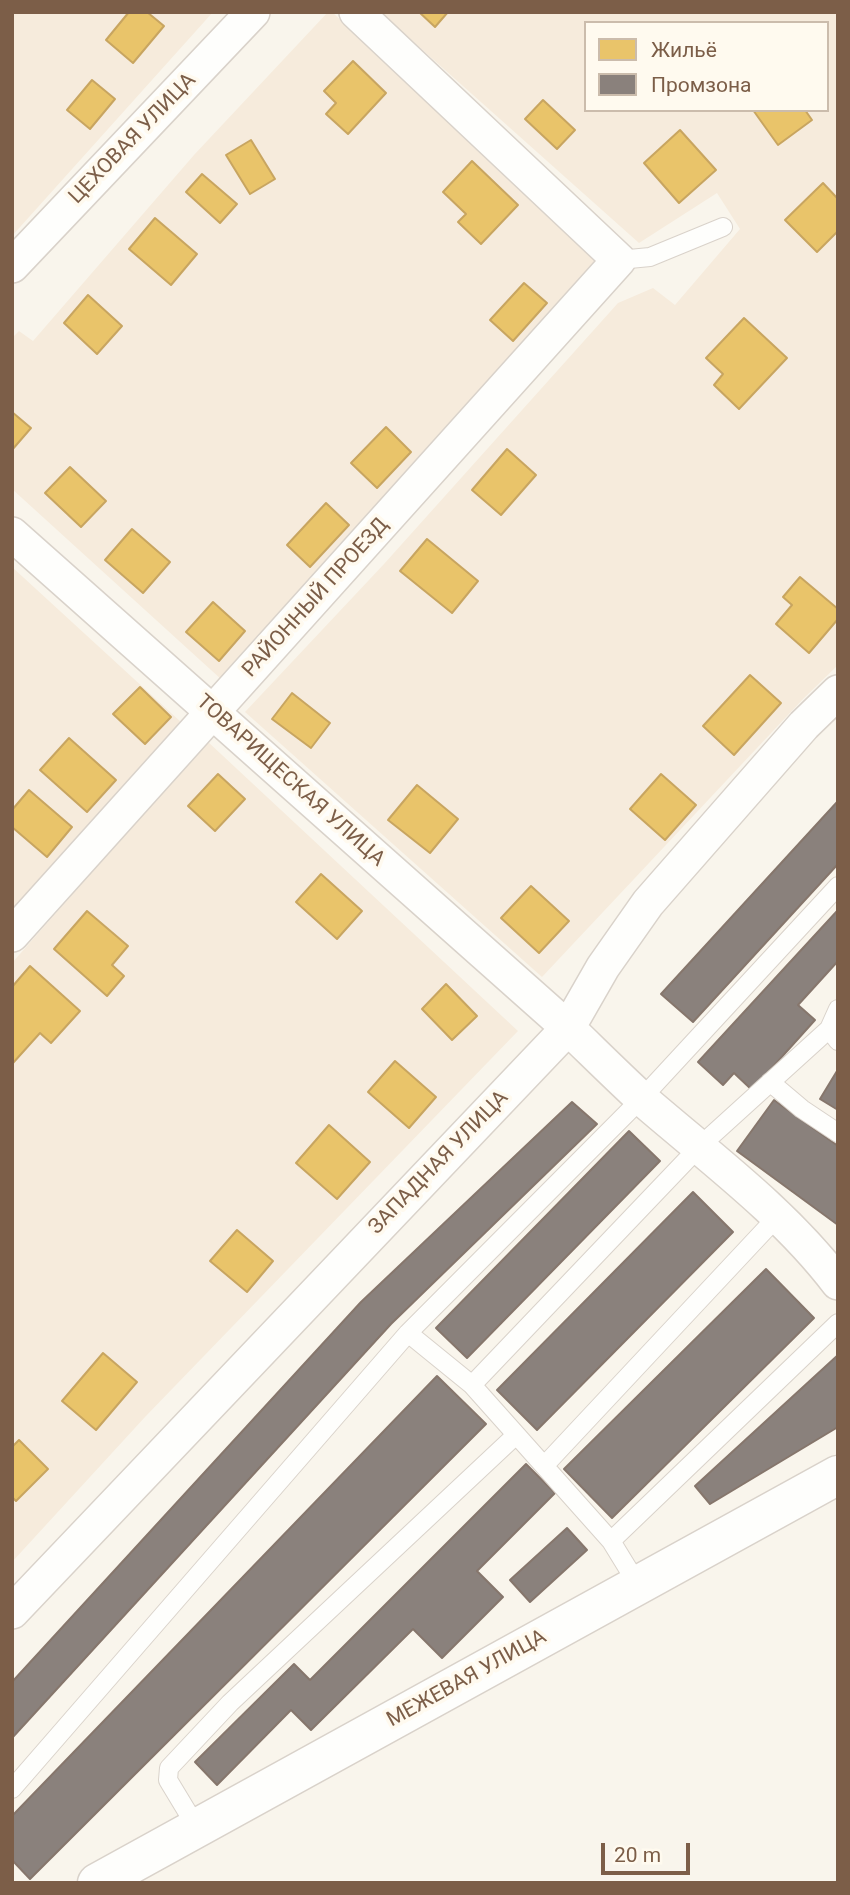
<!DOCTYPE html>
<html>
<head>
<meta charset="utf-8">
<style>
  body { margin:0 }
  #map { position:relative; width:850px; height:1895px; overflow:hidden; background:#f9f5ec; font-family:Roboto,sans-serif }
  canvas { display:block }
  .frame { position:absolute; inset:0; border:14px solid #7c5e48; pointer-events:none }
  .legend { position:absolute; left:584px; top:21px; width:245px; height:91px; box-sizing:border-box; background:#fffaef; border:2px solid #cbbcac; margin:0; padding:9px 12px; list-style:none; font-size:21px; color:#7c5e48 }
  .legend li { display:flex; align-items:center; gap:14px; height:35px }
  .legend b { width:35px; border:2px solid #cbbcac }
  .scale { position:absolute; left:601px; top:1843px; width:89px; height:32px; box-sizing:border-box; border:4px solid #7c5e48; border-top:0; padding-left:9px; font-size:21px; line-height:24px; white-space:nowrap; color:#7c5e48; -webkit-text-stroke:5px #fffaef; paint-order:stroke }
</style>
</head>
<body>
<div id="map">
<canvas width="850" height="1895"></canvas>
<div class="frame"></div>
<ul class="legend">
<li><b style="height:19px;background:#e9c46a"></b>Жильё</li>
<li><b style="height:19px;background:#8a817c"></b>Промзона</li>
</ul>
<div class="scale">20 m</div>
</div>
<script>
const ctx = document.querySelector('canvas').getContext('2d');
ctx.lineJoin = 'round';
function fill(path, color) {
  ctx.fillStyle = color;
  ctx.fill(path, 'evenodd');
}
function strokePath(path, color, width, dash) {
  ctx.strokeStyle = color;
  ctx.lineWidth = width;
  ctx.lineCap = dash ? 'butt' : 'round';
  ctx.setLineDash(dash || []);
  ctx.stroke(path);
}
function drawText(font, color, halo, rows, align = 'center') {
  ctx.font = font + ' Roboto,sans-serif';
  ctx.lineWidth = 7;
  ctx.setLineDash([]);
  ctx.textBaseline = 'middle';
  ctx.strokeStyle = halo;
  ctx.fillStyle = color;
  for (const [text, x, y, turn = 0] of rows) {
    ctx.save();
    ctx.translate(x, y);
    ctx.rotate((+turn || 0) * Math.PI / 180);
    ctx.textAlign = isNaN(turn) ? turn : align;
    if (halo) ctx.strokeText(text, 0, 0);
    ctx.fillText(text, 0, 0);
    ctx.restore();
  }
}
fill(new Path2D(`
  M 12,12 L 213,12 L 12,236 Z
  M 328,12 L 332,12 L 597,259 L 451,427 L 222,680 L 12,489 L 12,338 L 19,331 L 33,341 L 194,155 Z
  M 380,12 L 838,12 L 838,665 L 803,699 L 542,977 L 245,712 L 384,564 L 618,303 L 653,288 L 675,305 L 740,229 L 717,193 L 639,243 ZM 586,23 L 827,23 L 827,110 L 586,110 Z
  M 12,567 L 182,723 L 12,910 Z
  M 207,741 L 518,1031 L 145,1417 L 12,1562 L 12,963 Z`), '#f6ebdc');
const homes = new Path2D(`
  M 129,12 L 147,12 L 164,26 L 133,63 L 106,40 Z
  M 419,12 L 448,12 L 435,27 Z
  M 353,61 L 386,93 L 348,134 L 326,114 L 336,103 L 324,91 Z
  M 92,80 L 115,99 L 90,129 L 67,110 Z
  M 543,100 L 575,130 L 557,149 L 525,119 Z
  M 753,110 L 805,110 L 812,120 L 778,145 Z
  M 680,130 L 716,170 L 679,203 L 644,163 Z
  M 251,140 L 275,179 L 250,194 L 226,155 Z
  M 472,161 L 518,205 L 481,244 L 458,222 L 466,214 L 443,192 Z
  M 202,174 L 237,204 L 220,223 L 186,192 Z
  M 823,183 L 838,199 L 838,231 L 817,252 L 785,220 Z
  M 155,218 L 197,254 L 171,285 L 129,249 Z
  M 524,283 L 547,303 L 513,341 L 490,320 Z
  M 88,295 L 122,326 L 97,354 L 64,323 Z
  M 744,318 L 787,358 L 739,409 L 714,385 L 723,374 L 706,358 Z
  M 12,412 L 31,428 L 12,450 Z
  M 386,427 L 411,452 L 377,488 L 351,463 Z
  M 507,449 L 536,475 L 501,515 L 472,490 Z
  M 70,467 L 106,501 L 81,527 L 45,493 Z
  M 326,503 L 349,525 L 310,567 L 287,545 Z
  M 132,529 L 170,562 L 143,593 L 105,560 Z
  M 427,539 L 478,581 L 452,613 L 400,571 Z
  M 800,577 L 838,609 L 838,619 L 809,653 L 776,624 L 792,605 L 783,597 Z
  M 213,602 L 245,631 L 219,661 L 186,632 Z
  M 750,675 L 781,703 L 734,755 L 703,726 Z
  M 140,687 L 171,717 L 145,744 L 113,714 Z
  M 292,693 L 330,723 L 311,748 L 272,719 Z
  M 69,738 L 116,780 L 87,812 L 40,770 Z
  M 218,774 L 245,799 L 215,831 L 188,806 Z
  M 661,774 L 696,805 L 665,840 L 630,809 Z
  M 417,785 L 458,819 L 430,853 L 388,820 Z
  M 29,790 L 72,827 L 47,857 L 12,827 L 12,810 Z
  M 321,874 L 362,911 L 337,939 L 296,902 Z
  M 531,886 L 569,921 L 539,953 L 501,918 Z
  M 87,911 L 128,946 L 112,965 L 124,976 L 107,996 L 54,949 Z
  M 30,966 L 80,1011 L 51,1043 L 40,1033 L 13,1063 L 12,987 Z
  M 446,984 L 477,1016 L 452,1040 L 422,1009 Z
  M 395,1061 L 436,1097 L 409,1128 L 368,1092 Z
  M 329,1125 L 370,1162 L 337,1199 L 296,1163 Z
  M 237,1230 L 273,1261 L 247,1292 L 210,1261 Z
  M 103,1353 L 137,1382 L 96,1430 L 62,1401 Z
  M 19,1440 L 48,1469 L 16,1501 L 12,1497 L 12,1447 Z`);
fill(homes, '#e9c46a');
strokePath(homes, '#c8a560', 2);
const industry = new Path2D(`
  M 838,801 L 838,864 L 693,1022 L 661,994 Z
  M 838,910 L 838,961 L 798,1005 L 815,1020 L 752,1090 L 734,1073 L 723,1085 L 698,1062 Z
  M 837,1071 L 838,1072 L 838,1110 L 820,1099 Z
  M 774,1100 L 838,1146 L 838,1225 L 737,1151 Z
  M 572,1102 L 597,1124 L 391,1324 L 12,1738 L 12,1682 L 361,1302 Z
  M 629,1131 L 660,1161 L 467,1358 L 436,1328 Z
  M 693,1192 L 733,1232 L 537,1430 L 497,1390 Z
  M 766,1269 L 814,1318 L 612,1518 L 564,1469 Z
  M 838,1355 L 838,1427 L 710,1504 L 695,1486 Z
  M 437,1376 L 486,1424 L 30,1879 L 12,1860 L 12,1816 Z
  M 526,1464 L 555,1493 L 477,1571 L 503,1597 L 442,1658 L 413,1629 L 311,1730 L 291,1710 L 217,1785 L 195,1762 L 294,1664 L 310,1680 Z
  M 567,1528 L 587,1550 L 530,1602 L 510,1580 Z`);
fill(industry, '#8a817c');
strokePath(industry, '#86766c', 2);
const service = new Path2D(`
  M 619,260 L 650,257 L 723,227
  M 838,1009 L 829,1029 L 838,1041
  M 770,1082 L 802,1109 L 838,1133
  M 408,1333 L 472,1385 L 611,1541 L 638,1585
  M 472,1385 L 700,1146 L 829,1029
  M 544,1466 L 777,1217
  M 611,1541 L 838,1323
  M 12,1789 L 408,1333 L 642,1098 L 838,886
  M 197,1828 L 168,1780 L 169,1768 L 230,1703 L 516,1435`);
const minor = new Path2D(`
  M 12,266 L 253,12
  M 12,534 L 568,1028 C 593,1052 617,1076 642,1099 C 709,1157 784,1212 838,1283
  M 12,935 L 619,260 L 356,12
  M 12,1612 L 568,1028 L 603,967 L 648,903 L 804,725 L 838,692`);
const tertiary = new Path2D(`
  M 97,1883 L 838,1475`);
strokePath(service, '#d9d2ca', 20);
strokePath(minor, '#d9d2ca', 36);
strokePath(tertiary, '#d9d2ca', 41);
strokePath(service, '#fefefc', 18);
strokePath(minor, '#fefefc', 33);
strokePath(tertiary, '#fefefc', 38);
drawText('21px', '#7c5e48', '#fffaef', [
  ["ЦЕХОВАЯ УЛИЦА",133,139,-46],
  ["РАЙОННЫЙ ПРОЕЗД",316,598,-48],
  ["ТОВАРИЩЕСКАЯ УЛИЦА",290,781,42],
  ["ЗАПАДНАЯ УЛИЦА",439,1163,-46],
  ["МЕЖЕВАЯ УЛИЦА",467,1679,-29]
]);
</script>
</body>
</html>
